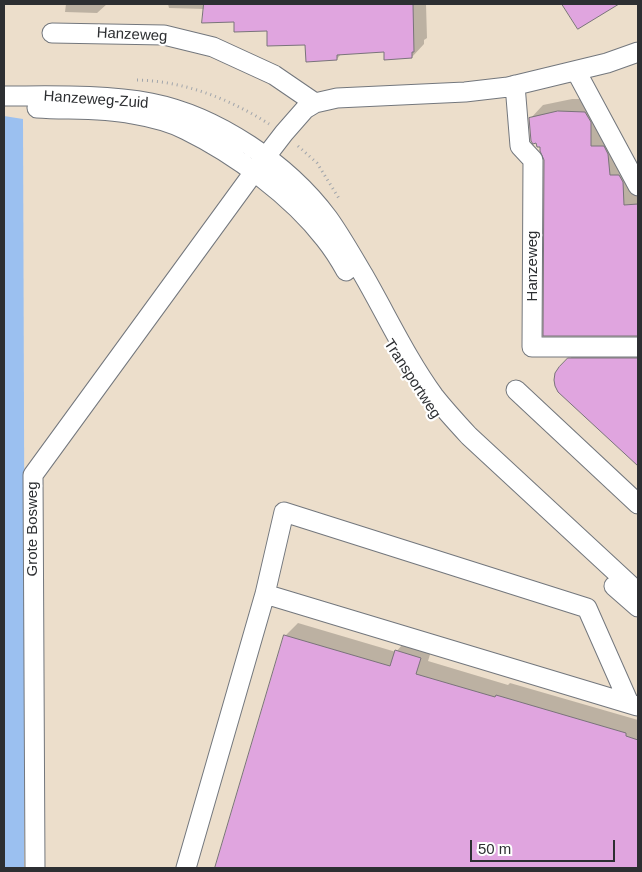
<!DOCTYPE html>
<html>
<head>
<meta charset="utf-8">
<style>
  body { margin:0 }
  #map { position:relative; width:642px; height:872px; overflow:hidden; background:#e5eaf1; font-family:Helvetica,sans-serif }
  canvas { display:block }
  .frame { position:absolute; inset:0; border:5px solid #2d2f32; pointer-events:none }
  .scale { position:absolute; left:470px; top:840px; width:145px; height:22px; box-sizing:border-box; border:2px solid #2d2f32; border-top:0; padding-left:6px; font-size:15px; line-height:18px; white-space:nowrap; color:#2d2f32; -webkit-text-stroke:4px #fff; paint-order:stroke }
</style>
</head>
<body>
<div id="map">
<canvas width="642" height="872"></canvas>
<div class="frame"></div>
<div class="scale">50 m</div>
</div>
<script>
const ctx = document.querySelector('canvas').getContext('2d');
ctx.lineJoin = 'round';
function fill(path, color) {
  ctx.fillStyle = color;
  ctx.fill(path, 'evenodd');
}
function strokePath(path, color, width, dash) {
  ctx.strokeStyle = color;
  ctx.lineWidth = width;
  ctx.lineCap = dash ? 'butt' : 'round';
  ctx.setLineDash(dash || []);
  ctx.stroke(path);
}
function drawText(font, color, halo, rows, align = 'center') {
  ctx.font = font + ' Helvetica,sans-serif';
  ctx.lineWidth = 4.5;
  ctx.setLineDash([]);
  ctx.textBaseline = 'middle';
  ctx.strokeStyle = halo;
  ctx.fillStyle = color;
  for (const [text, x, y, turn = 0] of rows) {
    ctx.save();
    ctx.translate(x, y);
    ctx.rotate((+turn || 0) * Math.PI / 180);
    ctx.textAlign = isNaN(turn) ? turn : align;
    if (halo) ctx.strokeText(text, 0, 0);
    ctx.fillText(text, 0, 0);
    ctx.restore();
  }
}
fill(new Path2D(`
  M 4,4 L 638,4 L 638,868 L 14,868 L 4,292 Z`), '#ecdecb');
fill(new Path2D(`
  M 4,116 L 23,119 L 25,720 L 24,868 L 4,868 Z`), '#9bc0f0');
fill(new Path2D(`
  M 66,4 L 107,4 L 97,13 L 65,12 Z
  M 168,4 L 426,4 L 427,38 L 424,40 L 424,44 L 412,57 L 385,51 L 341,54 L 337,59 L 306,44 L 268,30 L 235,21 L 205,9 L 169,8 Z
  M 564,4 L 616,4 L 578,27 Z
  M 572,99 L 598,99 L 638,192 L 638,334 L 545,334 L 546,160 L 530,119 L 543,105 Z
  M 583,346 L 638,346 L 638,464 L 561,394 L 560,368 Z
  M 298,623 L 396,652 L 409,637 L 433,645 L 428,661 L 508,685 L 510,683 L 638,720 L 638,868 L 216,868 L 285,636 Z`), '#0003');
const building = new Path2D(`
  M 204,4 L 413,4 L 414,52 L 412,52 L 412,58 L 384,60 L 384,52 L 337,55 L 337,60 L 306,62 L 305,45 L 267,46 L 267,31 L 234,32 L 234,22 L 202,23 Z
  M 562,4 L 619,4 L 578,29 Z
  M 558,111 L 585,112 L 591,122 L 591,146 L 604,146 L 608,154 L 610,175 L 619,175 L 623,182 L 624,205 L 638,204 L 638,336 L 543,336 L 544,160 L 540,151 L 540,147 L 537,147 L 536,143 L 533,144 L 531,141 L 529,118 Z
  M 568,358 L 638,358 L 638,466 L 558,392 L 555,386 L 554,380 L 555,373 L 559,367 Z
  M 284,635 L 390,666 L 395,650 L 421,658 L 416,674 L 495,697 L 496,695 L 626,733 L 626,736 L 638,740 L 638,868 L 215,868 Z`);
fill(building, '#e0a5df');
strokePath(building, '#7a747a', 1);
const minor = new Path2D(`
  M 52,33 L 164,35 L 213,47 L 274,75 L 315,103
  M 576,71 L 638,186
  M 515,85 L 520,146 L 533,160 L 532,347 L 638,347
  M 4,96 C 51,96 105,94 151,103 C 217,116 288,164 328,218 C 341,236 352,256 364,276 C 387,316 407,359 434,396 C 445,410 457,423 469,436 L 630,585 L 638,591
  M 37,108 C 68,110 102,108 132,114 C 150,117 170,122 186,130 C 235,154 292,196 325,239 C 333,249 340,260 346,271
  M 516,390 L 638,504
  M 614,586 L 638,607
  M 265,594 L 637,706
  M 35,868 L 33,475 L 254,172 L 284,133 L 305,109 L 315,103 L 337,98 L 465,92 L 508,87 L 607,63 L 638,52
  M 186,868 L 265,594 L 284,512 L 587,608 L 629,703`);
strokePath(minor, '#73777d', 21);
strokePath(new Path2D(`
  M 137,80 C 184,81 230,99 269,124
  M 298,146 L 317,163 L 340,200`), '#a1a5ab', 3, [1, 4]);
strokePath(minor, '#fff', 19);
drawText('15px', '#2d2f32', '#fff', [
  ["Hanzeweg",132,35,3],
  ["Hanzeweg-Zuid",96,100,4],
  ["Hanzeweg",533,266,-90],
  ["Transportweg",412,379,57],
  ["Grote Bosweg",33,529,-90]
]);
</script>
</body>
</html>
